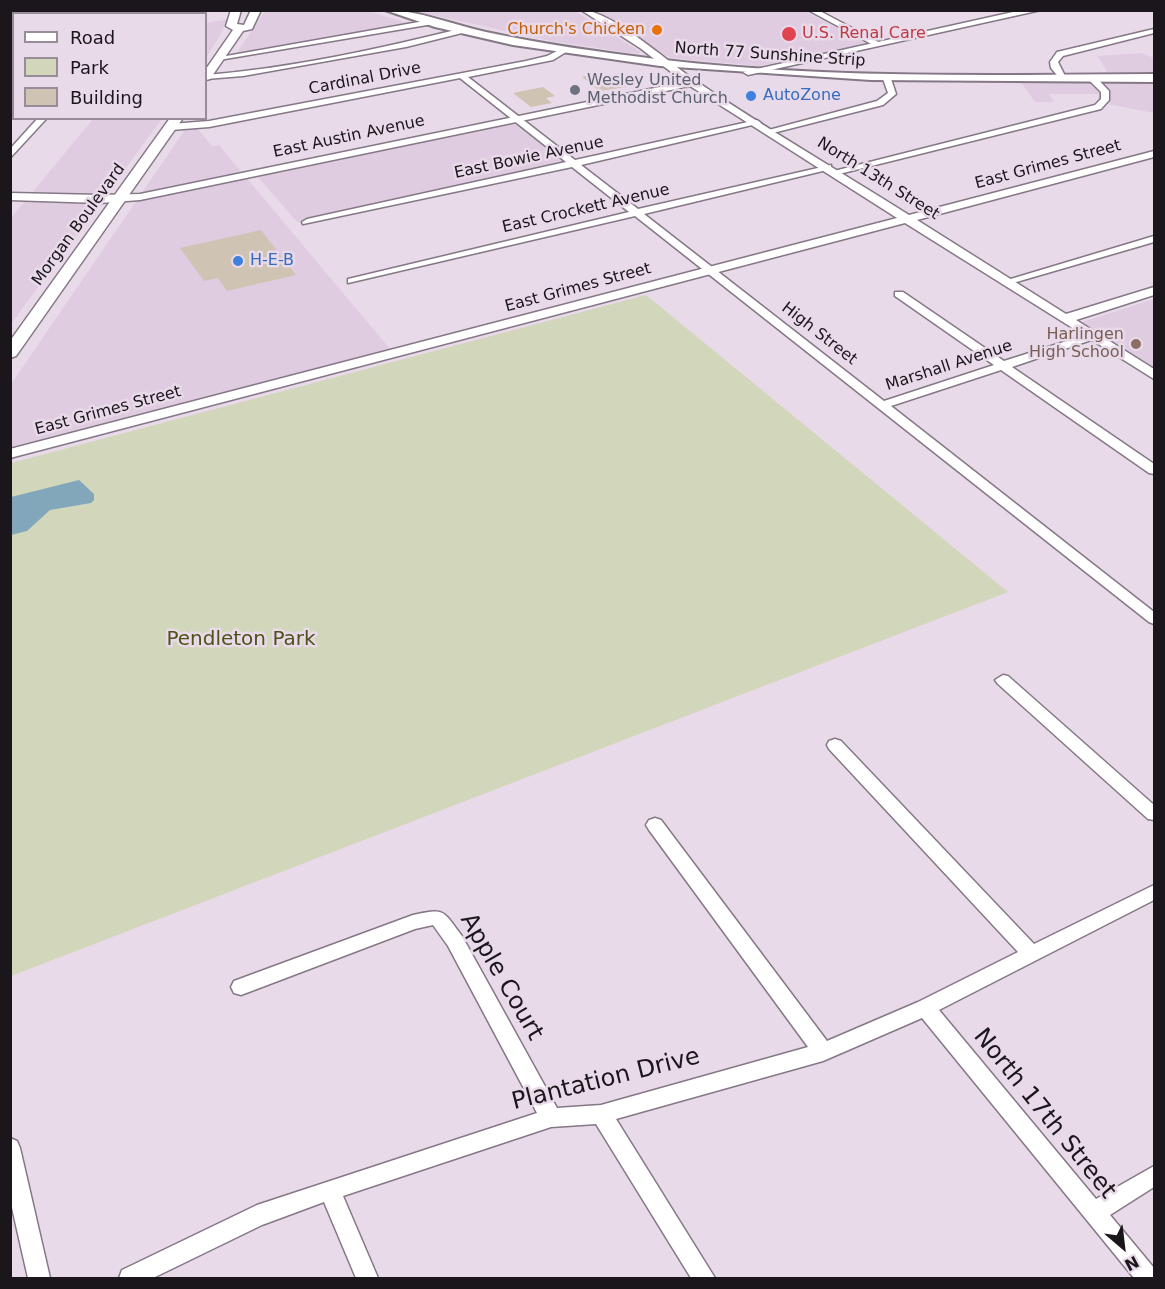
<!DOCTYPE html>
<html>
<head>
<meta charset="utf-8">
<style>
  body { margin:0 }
  #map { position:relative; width:1165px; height:1289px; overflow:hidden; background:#e9daea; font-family:"DejaVu Sans",sans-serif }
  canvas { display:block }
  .frame { position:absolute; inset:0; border:12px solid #1b161b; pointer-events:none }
  .legend { position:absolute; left:12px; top:12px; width:195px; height:108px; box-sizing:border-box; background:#e9daea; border:2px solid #978c97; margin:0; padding:8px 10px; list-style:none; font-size:18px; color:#1b161b }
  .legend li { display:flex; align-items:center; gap:12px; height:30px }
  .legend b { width:30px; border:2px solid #978c97 }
  .north { position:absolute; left:1093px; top:1217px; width:60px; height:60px; -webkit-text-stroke:4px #e9daea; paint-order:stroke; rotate:152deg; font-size:16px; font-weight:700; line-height:24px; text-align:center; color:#1b161b }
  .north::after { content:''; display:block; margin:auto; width:21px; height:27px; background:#1b161b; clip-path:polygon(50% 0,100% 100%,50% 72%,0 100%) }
</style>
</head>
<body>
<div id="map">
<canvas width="1165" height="1289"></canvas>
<div class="frame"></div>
<ul class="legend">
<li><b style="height:8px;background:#fff"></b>Road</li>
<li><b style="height:16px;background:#d2d6ba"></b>Park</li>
<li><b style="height:16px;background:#cfc3b3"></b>Building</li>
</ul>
<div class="north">N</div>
</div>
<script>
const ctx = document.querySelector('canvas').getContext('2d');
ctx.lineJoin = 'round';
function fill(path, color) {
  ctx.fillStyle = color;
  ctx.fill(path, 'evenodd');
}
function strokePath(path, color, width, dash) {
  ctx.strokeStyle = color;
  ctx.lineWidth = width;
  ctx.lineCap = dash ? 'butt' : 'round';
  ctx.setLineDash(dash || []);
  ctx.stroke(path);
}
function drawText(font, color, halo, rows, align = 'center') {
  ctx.font = font + ' "DejaVu Sans",sans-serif';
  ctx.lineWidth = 5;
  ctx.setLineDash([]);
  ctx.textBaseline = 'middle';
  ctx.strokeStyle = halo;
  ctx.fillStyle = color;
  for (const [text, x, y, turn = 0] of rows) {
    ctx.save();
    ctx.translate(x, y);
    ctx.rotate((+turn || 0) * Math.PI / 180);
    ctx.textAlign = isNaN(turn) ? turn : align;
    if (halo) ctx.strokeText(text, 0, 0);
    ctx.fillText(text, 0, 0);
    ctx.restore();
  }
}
fill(new Path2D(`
  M 265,11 L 368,11 L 411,24 L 236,54 Z
  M 414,11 L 575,11 L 641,52 L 638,54 L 551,41 Z
  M 593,11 L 804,11 L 869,44 L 760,66 L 670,58 Z
  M 228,19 L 218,39 L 206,58 L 206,23 Z
  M 1141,53 L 1154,58 L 1154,113 L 1097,102 L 1099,94 L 1049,94 L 1054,102 L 1035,102 L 1014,73 L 1107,72 L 1098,56 Z
  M 93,119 L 162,119 L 11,324 L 11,218 Z
  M 191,121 L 212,146 L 219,145 L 390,349 L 11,447 L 11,384 Z
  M 515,122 L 566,162 L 297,222 L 257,176 Z
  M 1154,299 L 1154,367 L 1082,322 Z`), '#e0cce1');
fill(new Path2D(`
  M 646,295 L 1008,592 L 11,976 L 11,463 Z`), '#d2d6ba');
fill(new Path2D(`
  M 79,480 L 94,494 L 94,500 L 91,503 L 50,510 L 27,531 L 11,535 L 11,497 Z`), '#82a7ba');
fill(new Path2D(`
  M 595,74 L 608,74 L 627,87 L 599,91 L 582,77 Z
  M 543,87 L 555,96 L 546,98 L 552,103 L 531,107 L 513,93 Z
  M 261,230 L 296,275 L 227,291 L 218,278 L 204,281 L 180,248 Z`), '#cfc3b3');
const minor = new Path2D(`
  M 808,10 L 818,10 L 882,44 L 875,46 Z
  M 430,20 L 433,24 L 219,60 L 215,58 Z
  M 463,28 L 466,32 L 406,47 L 243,76 L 206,79 L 206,75 C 292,68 379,49 463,28 Z
  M 1154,29 L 1154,33 L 1063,56 L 1058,62 L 1067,80 L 1061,80 L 1051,68 L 1050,62 L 1057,52 Z
  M 563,48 L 567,50 L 566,52 L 553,60 L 468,77 L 575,160 L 757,120 L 761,123 L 581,165 L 638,209 L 831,165 L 831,169 L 644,214 L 884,401 L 994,365 L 895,296 L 895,292 L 903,292 L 1004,361 L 1089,334 L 1097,334 L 1097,338 L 1012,367 L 1154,464 L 1154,474 L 1149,473 L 1001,370 L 891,406 L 1154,612 L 1154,624 L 1149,622 L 635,216 L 348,283 L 348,279 L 629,212 L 572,167 L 303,224 L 302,222 L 307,219 L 566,162 L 460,78 L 209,127 L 171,130 L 167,127 L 171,124 L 209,121 L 526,61 L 547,56 Z
  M 10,59 L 14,59 L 14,63 L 10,63 Z
  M 1089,76 L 1095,76 L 1109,91 L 1109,100 L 1101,109 L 835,175 L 830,172 L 1095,105 L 1101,99 L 1101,92 L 1089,80 Z
  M 887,77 L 891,79 L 896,94 L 883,105 L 769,134 L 765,131 L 877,101 L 888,93 L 883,79 Z
  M 10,96 L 14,96 L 14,101 L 10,101 Z
  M 38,118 L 47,118 L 10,158 L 10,149 Z
  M 1154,236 L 1154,242 L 1013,283 L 1004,281 Z
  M 1003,675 L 1008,676 L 1154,805 L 1154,820 L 1148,819 L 998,684 L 995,680 Z
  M 835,739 L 841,741 L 1034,944 L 1154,885 L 1154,900 L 939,1010 L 1096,1199 L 1154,1166 L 1154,1187 L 1110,1215 L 1154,1268 L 1154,1278 L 1134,1278 L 922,1018 L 823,1061 L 616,1119 L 715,1278 L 691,1278 L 596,1124 L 551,1127 L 343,1196 L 378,1278 L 356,1278 L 324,1202 L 262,1225 L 153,1278 L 119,1278 L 122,1270 L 257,1205 L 537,1113 L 448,946 L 433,925 L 415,929 L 241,995 L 234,993 L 231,987 L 234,981 L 413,915 C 446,908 442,910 462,936 L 557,1108 L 601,1105 L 808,1047 L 649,830 L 646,825 L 649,820 L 655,818 L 661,820 L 827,1041 L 918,1002 L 1018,952 L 829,749 L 827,745 L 829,741 Z
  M 10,1138 L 17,1141 L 20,1148 L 50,1278 L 28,1278 L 10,1199 Z`);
const tertiary = new Path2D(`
  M 101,10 L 119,10 L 111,14 L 93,14 Z
  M 581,10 C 611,10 669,63 696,81 C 765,128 838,170 909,215 L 1154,151 L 1154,157 L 917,220 L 1066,314 L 1154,287 L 1154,295 L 1076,320 L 1154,369 L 1154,379 L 905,223 L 10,458 L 10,449 L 897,218 L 690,86 L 140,200 L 100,203 L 10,200 L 10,193 L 100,195 L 140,194 L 684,82 L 640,48 Z
  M 1022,10 L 1041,10 L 748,75 L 743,72 Z
  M 10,24 L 14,24 L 14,30 L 10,30 Z`);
const secondary = new Path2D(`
  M 231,10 L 241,10 L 237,24 L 244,25 L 251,10 L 261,10 L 252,29 L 243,31 L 210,79 L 206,80 L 206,69 L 233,30 L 226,26 Z
  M 170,118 L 183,118 L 16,356 L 10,358 L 10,341 Z`);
const primary = new Path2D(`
  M 385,10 C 419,10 453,25 486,32 C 542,44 599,52 656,59 C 821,79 988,75 1154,74 L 1154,82 L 871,80 L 660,66 L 513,45 L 435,27 Z`);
strokePath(minor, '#857886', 3);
strokePath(tertiary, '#857886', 3);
strokePath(secondary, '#857886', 3);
strokePath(primary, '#857886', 4);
fill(minor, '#fff');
fill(tertiary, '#fff');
fill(secondary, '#fff');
fill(primary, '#fff');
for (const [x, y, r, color] of [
  [657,30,6,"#e8710a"],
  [789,34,8,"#e0444e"],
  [575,90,6,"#6b7280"],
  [751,96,6,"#3f7fe0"],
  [238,261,6,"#3f7fe0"],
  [1136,344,6,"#8d6e63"]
]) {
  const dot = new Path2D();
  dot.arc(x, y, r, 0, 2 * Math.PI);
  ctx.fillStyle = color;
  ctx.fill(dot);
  strokePath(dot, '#e9daea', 2);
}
drawText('16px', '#c56008', '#e9daea', [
  ["Church's Chicken",645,30]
], 'right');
drawText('16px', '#be3a42', '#e9daea', [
  ["U.S. Renal Care",802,34]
], 'left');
drawText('16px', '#1b161b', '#e9daea', [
  ["North 77 Sunshine Strip",770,55,4],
  ["Cardinal Drive",365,79,-11],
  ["East Austin Avenue",349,137,-12],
  ["East Bowie Avenue",529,158,-12],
  ["East Grimes Street",1048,165,-15],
  ["North 13th Street",878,179,32],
  ["East Crockett Avenue",586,209,-13],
  ["Morgan Boulevard",79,225,-54],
  ["East Grimes Street",578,288,-15],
  ["High Street",819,334,38],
  ["Marshall Avenue",949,366,-18],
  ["East Grimes Street",108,411,-15]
]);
drawText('16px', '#5b616d', '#e9daea', [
  ["Wesley United",587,81],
  ["Methodist Church",587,99]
], 'left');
drawText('16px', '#366cbe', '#e9daea', [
  ["AutoZone",763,96],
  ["H-E-B",250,261]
], 'left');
drawText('16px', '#785e54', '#e9daea', [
  ["Harlingen",1124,335],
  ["High School",1124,353]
], 'right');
drawText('20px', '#4e5218', '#e9daea', [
  ["Pendleton Park",241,640]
]);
drawText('24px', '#1b161b', '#e9daea', [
  ["Apple Court",501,977,60],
  ["Plantation Drive",606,1080,-14],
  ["North 17th Street",1044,1114,51]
]);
</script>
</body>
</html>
